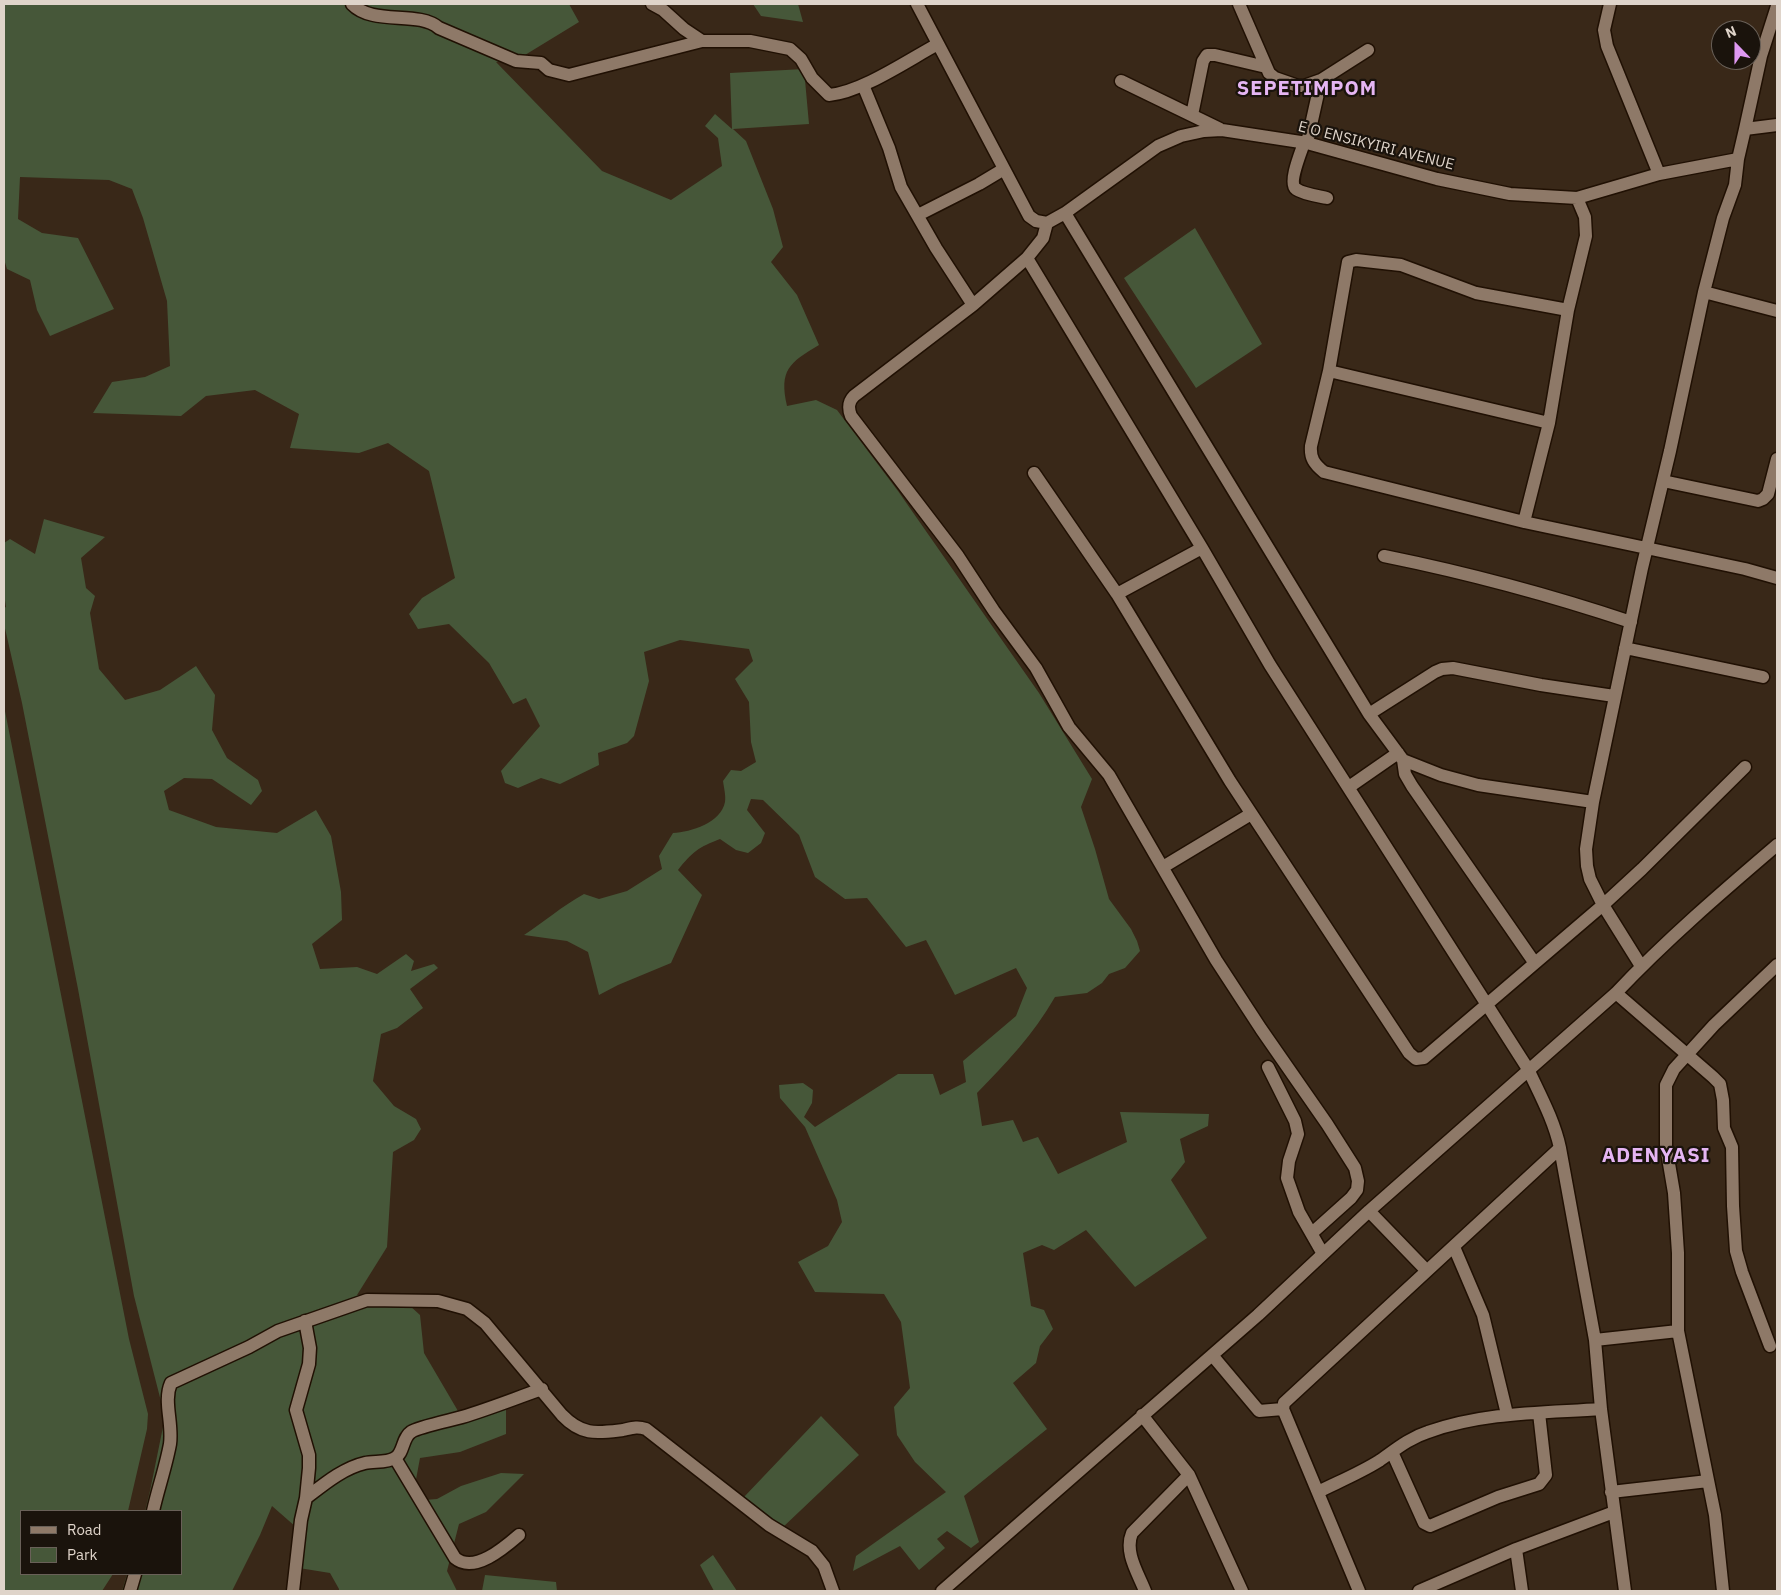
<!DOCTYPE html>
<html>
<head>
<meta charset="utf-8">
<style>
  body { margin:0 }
  #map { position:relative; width:1781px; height:1595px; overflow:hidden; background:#392818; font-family:"IBM Plex Sans",sans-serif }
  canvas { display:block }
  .frame { position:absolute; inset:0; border:5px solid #dfd4ca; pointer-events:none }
  .legend { position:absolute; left:20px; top:1510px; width:162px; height:65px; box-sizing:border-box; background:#1a130c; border:1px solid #696058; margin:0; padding:6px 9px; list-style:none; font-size:15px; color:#dfd4ca }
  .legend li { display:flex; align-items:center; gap:10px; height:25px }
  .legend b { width:25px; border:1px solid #696058 }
  .north { position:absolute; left:1711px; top:20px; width:50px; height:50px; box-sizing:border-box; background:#1a130c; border:1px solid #696058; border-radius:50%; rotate:338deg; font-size:14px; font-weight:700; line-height:20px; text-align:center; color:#dfd4ca }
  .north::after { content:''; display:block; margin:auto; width:18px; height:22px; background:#de98f2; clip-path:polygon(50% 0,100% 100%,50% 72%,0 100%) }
</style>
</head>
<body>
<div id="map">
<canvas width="1781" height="1595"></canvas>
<div class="frame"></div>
<ul class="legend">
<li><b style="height:6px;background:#8e7968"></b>Road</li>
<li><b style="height:14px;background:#465739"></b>Park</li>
</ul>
<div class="north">N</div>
</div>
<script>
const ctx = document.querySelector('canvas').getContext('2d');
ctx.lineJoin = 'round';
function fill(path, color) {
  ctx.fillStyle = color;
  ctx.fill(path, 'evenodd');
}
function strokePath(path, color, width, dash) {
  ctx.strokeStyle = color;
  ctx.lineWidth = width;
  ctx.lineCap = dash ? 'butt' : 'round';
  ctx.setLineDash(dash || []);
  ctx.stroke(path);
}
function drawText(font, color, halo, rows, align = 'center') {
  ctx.font = font + ' "IBM Plex Sans",sans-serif';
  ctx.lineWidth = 4.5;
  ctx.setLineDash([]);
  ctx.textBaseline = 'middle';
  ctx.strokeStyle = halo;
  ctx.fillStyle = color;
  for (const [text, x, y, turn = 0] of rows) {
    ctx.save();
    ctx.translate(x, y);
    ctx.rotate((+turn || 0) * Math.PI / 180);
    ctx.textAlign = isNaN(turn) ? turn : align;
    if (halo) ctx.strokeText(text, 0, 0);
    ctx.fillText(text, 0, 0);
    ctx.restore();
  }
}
fill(new Path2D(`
  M 4,4 L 569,4 L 579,22 L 525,55 L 496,62 L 602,171 L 671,200 L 722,166 L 718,138 L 705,126 L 715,114 L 732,129 L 730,73 L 804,69 L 809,124 L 733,129 L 746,141 L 773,209 L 783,247 L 771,262 L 797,295 L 819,345 C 789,363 779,370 787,406 L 816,400 L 837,410 L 898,491 L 1004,643 L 1039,693 L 1092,779 L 1081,807 L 1095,849 L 1109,899 L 1131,929 L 1137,941 L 1140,951 L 1125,968 L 1109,974 L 1102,983 L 1087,993 L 1055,997 C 1033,1035 1007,1062 977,1093 L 982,1126 L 1013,1120 L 1023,1142 L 1038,1137 L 1058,1174 L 1127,1142 L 1120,1112 L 1209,1114 L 1208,1126 L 1180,1139 L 1185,1162 L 1171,1180 L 1207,1238 L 1135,1287 L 1086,1230 L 1054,1250 L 1042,1245 L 1023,1253 L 1031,1306 L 1044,1310 L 1053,1329 L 1040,1346 L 1036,1363 L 1013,1383 L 1047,1429 L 964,1496 L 979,1542 L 971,1548 L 947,1531 L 937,1539 L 945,1548 L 919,1570 L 900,1546 L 853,1571 L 856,1556 L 946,1492 L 915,1462 L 897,1435 L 894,1407 L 910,1388 L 901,1322 L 884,1294 L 815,1292 L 798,1262 L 828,1246 L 842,1222 L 837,1200 L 805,1127 L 780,1098 L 779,1085 L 803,1083 L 813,1090 L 812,1103 L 804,1117 L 815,1127 L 898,1074 L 933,1074 L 940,1095 L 966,1082 L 963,1061 L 1016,1016 L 1027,988 L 1016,968 L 955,995 L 926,940 L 906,947 L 867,898 L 845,899 L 815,877 L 799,835 L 763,800 L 751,799 L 747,810 L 765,833 L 761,843 L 748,853 L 736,850 L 720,839 C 699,847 692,852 678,870 L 702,895 L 671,963 L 618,985 L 599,995 L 588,952 L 567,941 L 524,935 C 544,922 562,906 584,894 L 599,899 L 627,891 L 662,869 L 659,856 L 673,833 C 691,832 721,823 725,802 C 726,796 724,788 723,781 L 731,770 L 741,771 L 756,762 L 751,742 L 749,702 L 735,679 L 753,661 L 749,649 L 680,640 L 644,652 L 649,681 L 634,736 L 627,743 L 598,753 L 599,765 L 560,784 L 541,778 L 518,788 L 505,783 L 501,771 L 540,726 L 526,698 L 513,704 L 489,663 L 449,624 L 418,629 L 409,614 L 422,598 L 455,578 L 429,471 L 388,443 L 359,453 L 290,448 L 299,414 L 255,390 L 206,396 L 181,416 L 93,413 L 112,382 L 145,377 L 170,366 L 167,301 L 143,218 L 132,189 L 109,180 L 20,177 L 18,219 L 42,233 L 78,238 L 114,309 L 50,336 L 37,310 L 30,280 L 7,269 L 4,259 Z
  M 753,4 L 798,4 L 803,22 L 761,16 Z
  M 1195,228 L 1262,344 L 1196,388 L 1124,278 Z
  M 44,519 L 105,537 L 81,558 L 86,588 L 95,596 L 90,613 L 99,669 L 125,700 L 160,690 L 196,666 L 215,695 L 212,730 L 227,758 L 258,780 L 262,791 L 251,805 L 212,779 L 184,778 L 164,791 L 169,810 L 216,827 L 277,833 L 316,810 L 331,836 L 341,892 L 342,920 L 312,944 L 320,969 L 357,967 L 377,974 L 406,954 L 414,961 L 411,971 L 434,964 L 438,968 L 410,989 L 423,1008 L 397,1028 L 381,1034 L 373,1081 L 394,1106 L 416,1119 L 421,1129 L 414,1140 L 393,1152 L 387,1247 L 357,1295 L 398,1295 L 420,1315 L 424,1353 L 458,1411 L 506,1409 L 506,1434 L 460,1452 L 420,1458 L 412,1501 L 437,1499 L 461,1486 L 501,1473 L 524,1474 L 486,1512 L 459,1524 L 447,1571 L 457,1591 L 339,1591 L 339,1589 L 330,1573 L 299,1568 L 304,1534 L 272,1506 L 260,1535 L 232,1591 L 122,1591 L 127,1574 L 181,1574 L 181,1511 L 145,1511 L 150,1491 L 165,1417 L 134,1296 L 78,989 L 22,703 L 4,624 L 4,608 L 6,607 L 4,594 L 4,543 L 10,539 L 35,554 Z
  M 4,706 L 129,1339 L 148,1414 L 147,1429 L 128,1511 L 21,1511 L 21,1574 L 113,1574 L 102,1591 L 4,1591 Z
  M 821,1416 L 859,1455 L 781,1529 L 744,1497 Z
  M 713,1555 L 737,1591 L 714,1591 L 700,1565 Z
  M 485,1575 L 556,1582 L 557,1591 L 482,1591 Z`), '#465739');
const minor = new Path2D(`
  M 352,4 C 373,26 418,10 439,28 L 516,61 L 541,63 L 549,70 L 569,75 L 702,41
  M 652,4 L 663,10 L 684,29 L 702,41 L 750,41 L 790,49 L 801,59 L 812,78 L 829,95 C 862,92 908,60 938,44
  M 917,4 L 1029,216 L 1036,221 L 1047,223 L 1065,213 L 1158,146 L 1181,136 L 1204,131 L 1222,130 L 1307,143 L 1437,179 L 1510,194 L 1577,198 L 1659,174 L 1738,159
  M 1239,4 L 1269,73 L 1275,78 L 1298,86 L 1304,86 L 1321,80 L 1368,50
  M 1610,4 L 1604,30 L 1607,46 L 1659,174
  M 1121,81 L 1220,129
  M 863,85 L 889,148 L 901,187 L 936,248 L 973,305
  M 1192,115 L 1203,61 L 1207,55 L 1215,55 L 1266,67
  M 1745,129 L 1761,56 L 1777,6
  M 1304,143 C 1301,152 1288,183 1296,189 C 1303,194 1318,196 1327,198
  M 1307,143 L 1321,80
  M 1065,213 L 1369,714 L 1403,760 L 1441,775 L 1478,785 L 1593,802
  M 918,215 L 979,184 L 1004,169
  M 1047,223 L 1043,238 L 1027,258 L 973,305 L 854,396 C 848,402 848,408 851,416 L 958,556 L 994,611 L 1036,668 L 1069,727 L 1109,775 L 1216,960 L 1261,1029 L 1327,1124 L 1355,1168 L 1358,1181 L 1357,1190 L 1351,1198 L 1312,1233
  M 1027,258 L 1202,548 L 1270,665 L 1528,1069 C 1540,1095 1554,1120 1560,1148 L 1595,1340 L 1601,1409 L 1625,1591
  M 1704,292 L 1777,311
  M 1568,310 L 1476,293 L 1401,265 L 1356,260 L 1348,262 L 1329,371 L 1311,446 C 1310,458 1314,464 1324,472 L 1524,522 L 1745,569 L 1777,578
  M 1329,371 L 1549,423
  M 1034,473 L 1117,594 L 1230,781 L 1409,1053 L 1416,1059 L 1424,1058 L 1603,905 L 1642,869 L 1745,767
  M 1663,481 L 1758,501 L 1763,499 L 1768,494 L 1777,459
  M 1524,522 L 1549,423 L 1568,310 L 1586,236 L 1585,217 L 1577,198
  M 1384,556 C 1468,573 1550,595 1631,622
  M 1117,594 L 1202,548
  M 1625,648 L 1763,677
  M 1369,714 L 1435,672 L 1442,669 L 1453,668 L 1541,685 L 1614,696
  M 1403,760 L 1405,774 L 1412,786 L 1534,962
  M 1349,787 L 1398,753
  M 1163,867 L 1251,814
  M 1641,966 L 1603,905 L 1590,879 L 1587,866 L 1586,849 L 1593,802 L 1642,568 L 1670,451 L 1704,292 L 1723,218 L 1735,185 L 1738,159 L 1745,129 L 1777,125
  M 1616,993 L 1713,1077 L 1720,1084 L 1723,1100 L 1724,1128 L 1732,1147 L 1733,1206 L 1736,1251 L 1742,1272 L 1770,1346
  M 1268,1067 L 1295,1121 L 1298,1134 L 1289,1161 L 1287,1178 L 1299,1212 L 1323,1254
  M 1369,1211 L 1427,1271
  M 1454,1247 L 1483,1315 L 1507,1414
  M 1595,1340 L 1678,1331
  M 1212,1355 L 1259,1411 L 1283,1409
  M 1142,1415 L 1189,1475 L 1242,1591
  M 1392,1452 L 1424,1523 L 1430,1526 L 1498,1497 L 1539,1484 L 1546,1475 L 1539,1413
  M 395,1458 L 455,1558 C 474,1574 504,1548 519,1535
  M 1318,1492 C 1338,1482 1360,1473 1379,1461 C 1395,1450 1409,1438 1428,1432 C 1483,1412 1543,1413 1601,1409
  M 1611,1492 L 1708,1481
  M 306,1498 C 323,1485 343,1468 365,1463 C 374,1461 387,1463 395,1458 C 404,1453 402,1438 411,1432 C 418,1427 452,1420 462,1417 C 489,1409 516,1398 542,1389
  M 153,1511 C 158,1489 166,1466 170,1444 C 173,1423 163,1401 171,1383 L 249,1347 L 278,1331 L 367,1300 L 438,1301 L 467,1309 L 485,1323 L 562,1415 C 582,1436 597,1433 623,1430 C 632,1428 637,1426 646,1429 L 769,1525 L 812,1551 L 824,1566 L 833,1591
  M 1516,1549 L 1522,1591
  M 130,1591 L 135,1574
  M 293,1591 L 301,1520 L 306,1498 L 309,1468 L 309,1455 L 296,1410 L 309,1364 L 310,1348 L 305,1321
  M 942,1591 L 1258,1315 L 1369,1211 L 1616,993 C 1666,940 1722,892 1777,845
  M 1145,1591 C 1138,1573 1124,1552 1132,1533 L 1189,1475
  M 1359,1591 L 1283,1409 L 1284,1403 L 1560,1148
  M 1419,1591 L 1516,1549 L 1614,1512
  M 1723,1591 L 1715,1515 L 1678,1331 L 1678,1253 L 1674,1193 L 1666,1146 L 1666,1085 L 1674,1069 L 1714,1025 L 1777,965`);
strokePath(minor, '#201003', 15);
strokePath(minor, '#8e7968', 12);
drawText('15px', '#dfd4ca', '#1a130c', [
  ["E O ENSIKYIRI AVENUE",1376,146,14]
]);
ctx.letterSpacing = '1px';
drawText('bold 20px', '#e5b5f3', '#1a130c', [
  ["SEPETIMPOM",1307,89],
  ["ADENYASI",1656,1156]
]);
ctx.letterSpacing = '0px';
</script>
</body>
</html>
